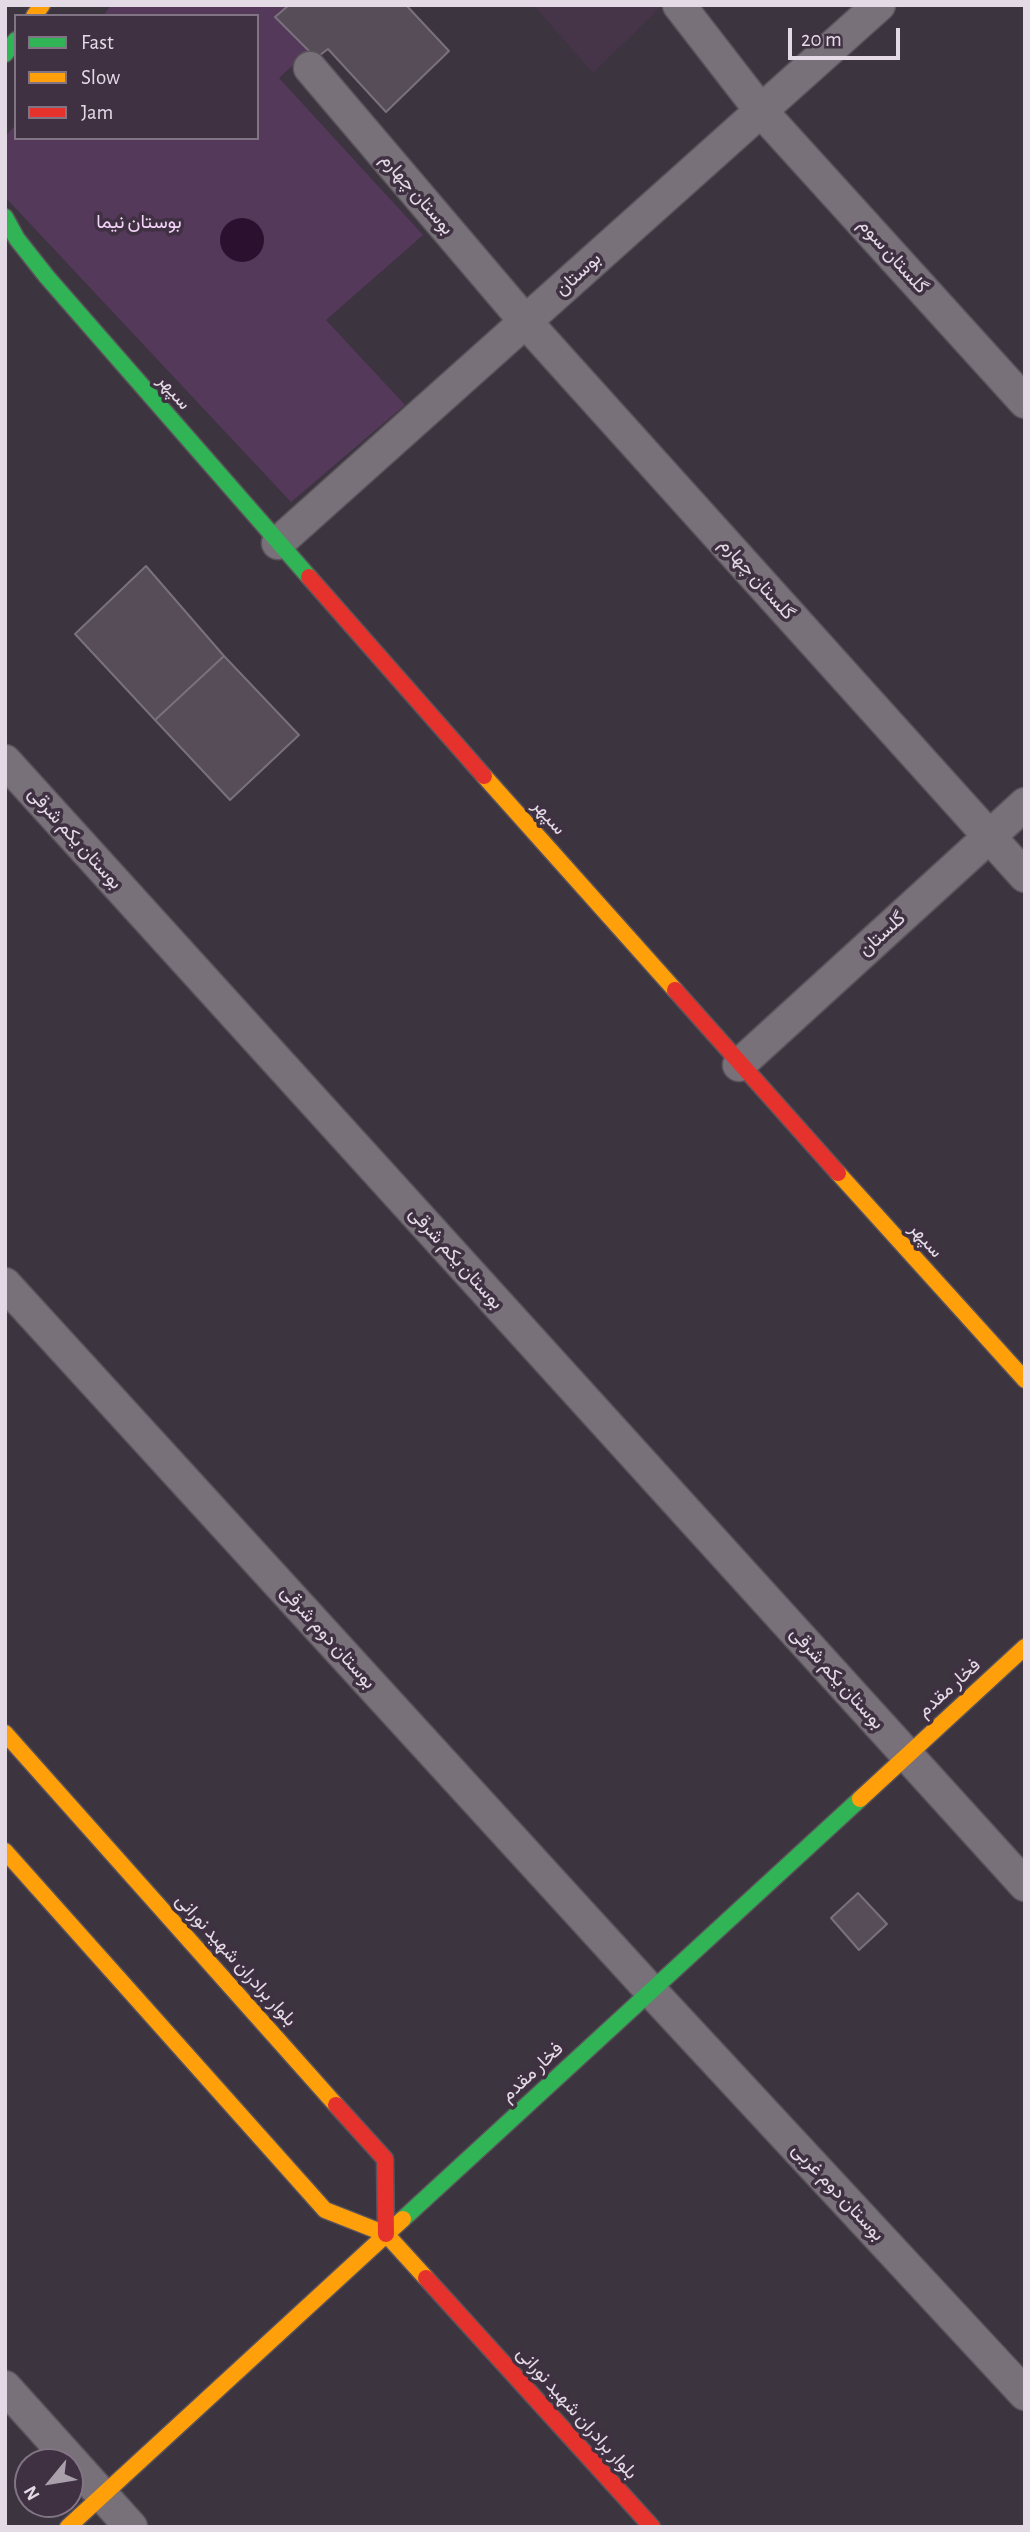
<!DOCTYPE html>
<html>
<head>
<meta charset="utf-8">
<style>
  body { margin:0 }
  #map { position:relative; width:1030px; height:2532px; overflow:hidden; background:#3c343e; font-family:"Alegreya Sans",sans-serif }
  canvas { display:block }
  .frame { position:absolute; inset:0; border:7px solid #e4dae6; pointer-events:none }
  .legend { position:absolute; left:14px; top:14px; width:245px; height:126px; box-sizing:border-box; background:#3f3042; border:2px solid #817484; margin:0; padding:9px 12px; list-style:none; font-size:21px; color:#e4dae6 }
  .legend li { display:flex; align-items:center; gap:14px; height:35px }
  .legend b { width:35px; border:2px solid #817484 }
  .north { position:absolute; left:14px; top:2448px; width:70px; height:70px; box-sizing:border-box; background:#3f3042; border:2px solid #817484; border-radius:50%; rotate:240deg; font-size:19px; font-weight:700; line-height:28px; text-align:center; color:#e4dae6 }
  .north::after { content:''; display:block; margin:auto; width:24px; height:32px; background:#a9a0ab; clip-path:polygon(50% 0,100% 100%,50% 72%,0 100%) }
  .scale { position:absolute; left:788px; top:28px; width:112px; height:32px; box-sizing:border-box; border:4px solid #e4dae6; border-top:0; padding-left:9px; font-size:21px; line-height:24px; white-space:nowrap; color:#e4dae6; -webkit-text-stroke:5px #3f3042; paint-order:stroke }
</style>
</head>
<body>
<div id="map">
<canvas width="1030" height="2532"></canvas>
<div class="frame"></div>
<ul class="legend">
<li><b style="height:9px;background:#30b455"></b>Fast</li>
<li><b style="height:9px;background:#ff9f0a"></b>Slow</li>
<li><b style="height:9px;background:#e5322d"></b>Jam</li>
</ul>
<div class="north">N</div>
<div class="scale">20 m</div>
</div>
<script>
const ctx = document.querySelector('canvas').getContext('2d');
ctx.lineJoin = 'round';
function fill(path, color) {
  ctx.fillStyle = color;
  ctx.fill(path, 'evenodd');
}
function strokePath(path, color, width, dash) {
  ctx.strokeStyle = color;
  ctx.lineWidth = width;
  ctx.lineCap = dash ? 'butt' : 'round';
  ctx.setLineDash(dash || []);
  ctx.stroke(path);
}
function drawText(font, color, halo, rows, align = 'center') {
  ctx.font = font + ' "Alegreya Sans",Vazirmatn,sans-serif';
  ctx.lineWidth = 7;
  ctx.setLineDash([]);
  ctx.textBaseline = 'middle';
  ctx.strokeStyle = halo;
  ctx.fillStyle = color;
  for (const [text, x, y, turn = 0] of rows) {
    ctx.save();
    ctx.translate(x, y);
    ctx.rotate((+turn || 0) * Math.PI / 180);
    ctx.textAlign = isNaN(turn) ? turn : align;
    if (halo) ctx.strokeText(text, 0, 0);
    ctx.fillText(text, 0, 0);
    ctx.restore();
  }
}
fill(new Path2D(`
  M 533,5 L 663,5 L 593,73 Z`), '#463449');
fill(new Path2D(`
  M 111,5 L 283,5 L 317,43 L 279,78 L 423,235 L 326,320 L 405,405 L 291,502 L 6,198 L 5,137 L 16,124 L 16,138 L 257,138 L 257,16 L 103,16 ZM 244,218 L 260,253 L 249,261 L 231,221 Z`), '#55395b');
fill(new Path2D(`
  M220 240a22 22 0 1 1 44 0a22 22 0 1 1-44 0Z`), '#2b102f');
const building = new Path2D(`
  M 289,5 L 406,5 L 449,51 L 386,112 L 328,49 L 316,58 L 275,17 Z
  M 146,566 L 224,656 L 155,720 L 75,634 Z
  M 224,656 L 299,735 L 230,800 L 155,720 Z
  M 858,1893 L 887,1924 L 859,1950 L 831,1918 Z`);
fill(building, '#564d58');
strokePath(building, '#79727b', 2);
const street = new Path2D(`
  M 679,5 L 761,111 L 1025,402
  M 310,68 L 525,321 L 1025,876
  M 278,543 L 879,5
  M 5,761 L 1025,1885
  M 739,1065 L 1025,804
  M 5,1284 L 651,1991 L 1025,2394
  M 5,2387 L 131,2527`);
const fast = new Path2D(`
  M 5,54 L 16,40
  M 5,217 L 17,239 L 47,277 L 309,577
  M 403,2219 L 860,1799`);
const slow = new Path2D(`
  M 34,16 L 42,5
  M 484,776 L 675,990
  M 838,1173 L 1025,1380
  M 5,1733 L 336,2105
  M 860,1799 L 1025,1647
  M 5,1851 L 325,2210 L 386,2234 L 426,2278
  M 68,2527 L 403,2219`);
const jam = new Path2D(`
  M 309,577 L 484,776
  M 675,990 L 838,1173
  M 336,2105 L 385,2159 L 386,2234
  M 426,2278 L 652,2527`);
strokePath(street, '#5a535b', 35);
strokePath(fast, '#5a535b', 19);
strokePath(slow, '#5a535b', 19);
strokePath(jam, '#5a535b', 19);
strokePath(street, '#78717a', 32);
strokePath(fast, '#30b455', 16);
strokePath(slow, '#ff9f0a', 16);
strokePath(jam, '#e5322d', 16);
drawText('19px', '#e4dae6', '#3f3042', [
  ["بوستان چهارم",417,194,49],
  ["گلستان سوم",893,256,48],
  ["بوستان",578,274,-42],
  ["سپهر",174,392,49],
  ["گلستان چهارم",757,579,48],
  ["سپهر",549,817,49],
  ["بوستان یکم شرقی",75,838,48],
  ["گلستان",882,934,-42],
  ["سپهر",926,1240,48],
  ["بوستان یکم شرقی",456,1258,48],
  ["بوستان دوم شرقی",328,1637,48],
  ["بوستان یکم شرقی",837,1678,48],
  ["فخار مقدم",949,1688,-42],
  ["بلوار برادران شهید نورانی",236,1960,48],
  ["فخار مقدم",532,2072,-43],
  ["بوستان دوم غربی",838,2192,47],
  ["بلوار برادران شهید نورانی",577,2413,48]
]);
drawText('19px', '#f4d4fa', '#3f3042', [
  ["بوستان نیما",139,222]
]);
</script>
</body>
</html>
